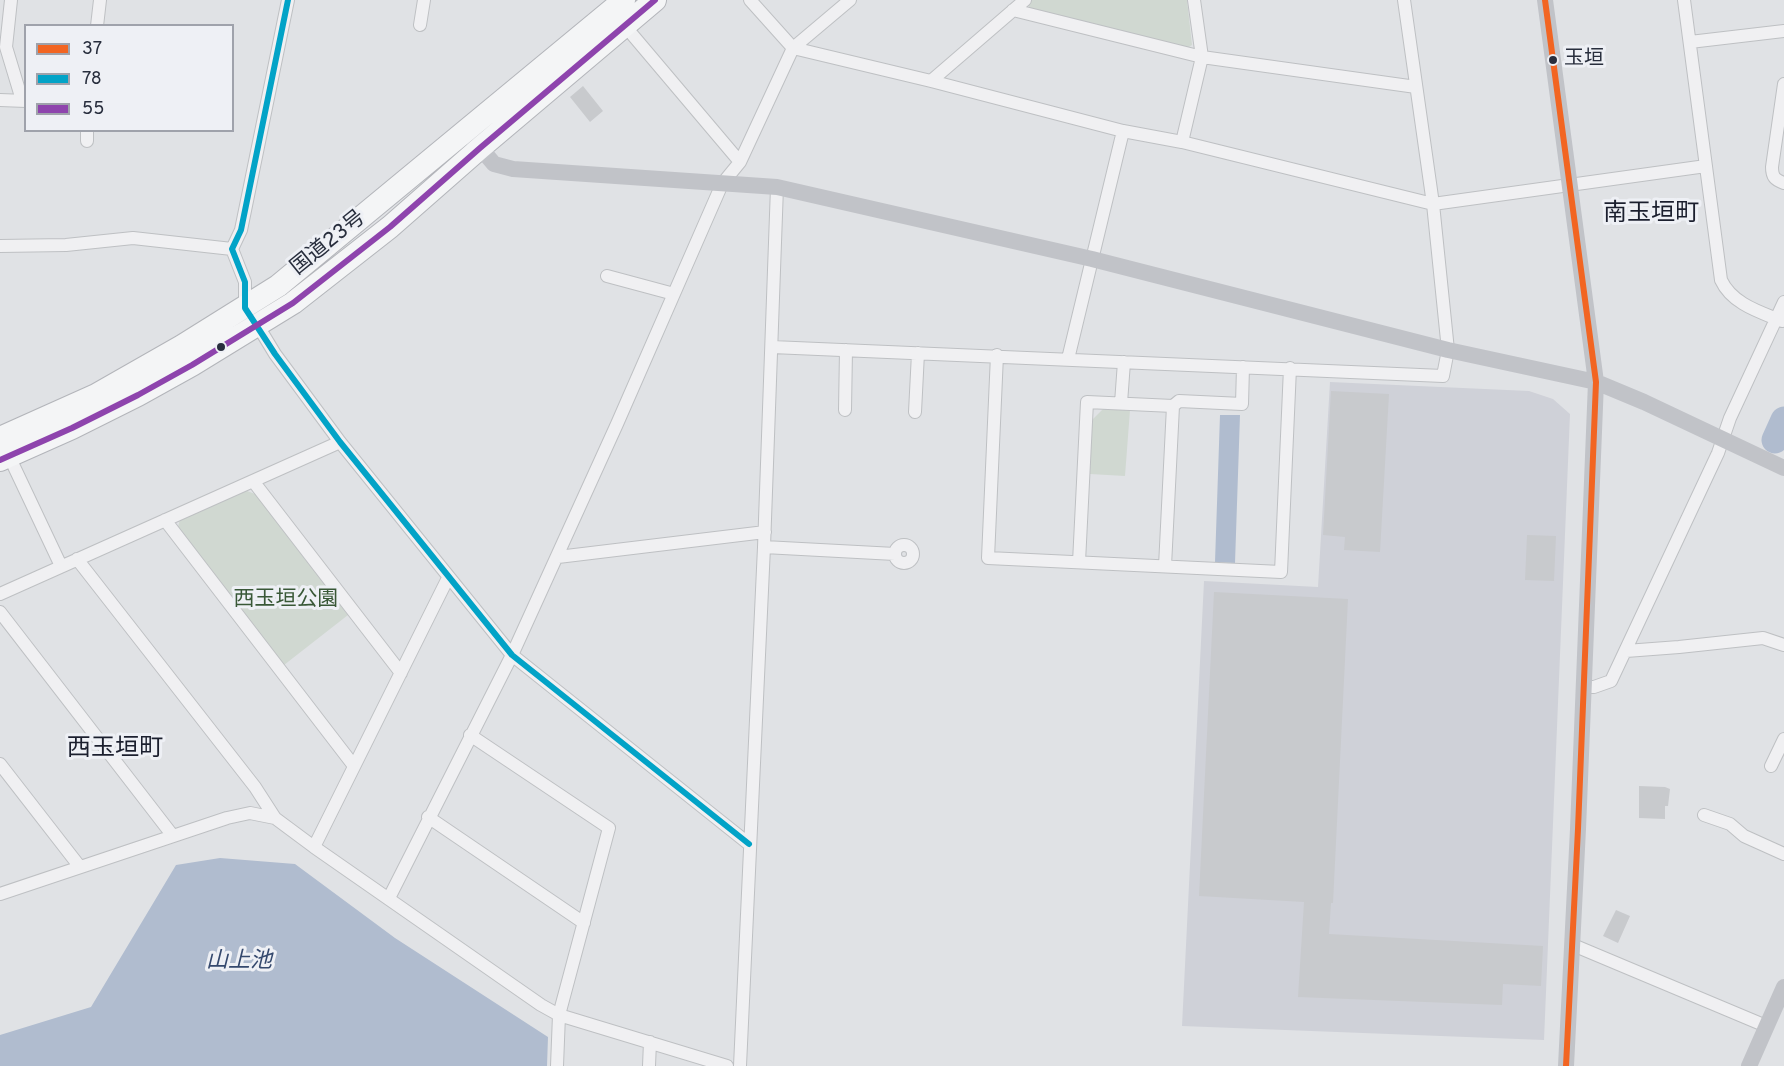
<!DOCTYPE html>
<html>
<head>
<meta charset="utf-8">
<style>
  body { margin:0 }
  #map { position:relative; width:1784px; height:1066px; overflow:hidden; background:#e0e2e5; font-family:Overpass,sans-serif }
  canvas { display:block }
  .legend { position:absolute; left:24px; top:24px; width:210px; height:108px; box-sizing:border-box; background:#eef0f5; border:2px solid #9fa2ab; margin:0; padding:8px 10px; list-style:none; font-size:18px; color:#282e3d }
  .legend li { display:flex; align-items:center; gap:12px; height:30px }
  .legend b { width:30px; border:2px solid #9fa2ab }
</style>
</head>
<body>
<div id="map">
<canvas width="1784" height="1066"></canvas>
<ul class="legend">
<li><b style="height:8px;background:#f26522"></b>37</li>
<li><b style="height:8px;background:#02a3c7"></b>78</li>
<li><b style="height:8px;background:#8e44ad"></b>55</li>
</ul>
</div>
<script>
const ctx = document.querySelector('canvas').getContext('2d');
ctx.lineJoin = 'round';
function fill(path, color) {
  ctx.fillStyle = color;
  ctx.fill(path, 'evenodd');
}
function strokePath(path, color, width, dash) {
  ctx.strokeStyle = color;
  ctx.lineWidth = width;
  ctx.lineCap = dash ? 'butt' : 'round';
  ctx.setLineDash(dash || []);
  ctx.stroke(path);
}
function drawText(font, color, halo, rows, align = 'center') {
  ctx.font = font + ' Overpass,"Noto Sans JP",sans-serif';
  ctx.lineWidth = 6;
  ctx.setLineDash([]);
  ctx.textBaseline = 'middle';
  ctx.strokeStyle = halo;
  ctx.fillStyle = color;
  for (const [text, x, y, turn = 0] of rows) {
    ctx.save();
    ctx.translate(x, y);
    ctx.rotate((+turn || 0) * Math.PI / 180);
    ctx.textAlign = isNaN(turn) ? turn : align;
    if (halo) ctx.strokeText(text, 0, 0);
    ctx.fillText(text, 0, 0);
    ctx.restore();
  }
}
fill(new Path2D(`
  M 1330,382 L 1529,391 L 1553,399 L 1570,414 L 1544,1040 L 1182,1026 L 1204,581 L 1318,587 Z`), '#cfd1d8');
fill(new Path2D(`
  M 1031,0 L 1187,0 L 1192,45 L 1187,48 L 1030,10 L 1028,2 Z
  M 1103,409 L 1130,410 L 1125,476 L 1090,474 L 1092,420 Z
  M 247,491 L 255,494 L 348,615 L 284,665 L 178,527 L 180,519 Z`), '#d0d8d1');
fill(new Path2D(`
  M 1220,415 L 1240,415 L 1235,563 L 1215,562 Z
  M 220,858 L 295,864 L 395,938 L 548,1037 L 547,1066 L 0,1066 L 0,1035 L 91,1007 L 176,865 Z`), '#b0bccf');
strokePath(new Path2D(`
  M 1775,440 L 1784,420`), '#b0bccf', 27);
fill(new Path2D(`
  M 583,86 L 603,111 L 590,122 L 570,97 Z
  M 1331,391 L 1389,394 L 1380,552 L 1344,550 L 1345,537 L 1323,535 Z
  M 1527,535 L 1556,536 L 1554,581 L 1525,580 Z
  M 1214,592 L 1348,599 L 1333,903 L 1331,903 L 1329,934 L 1543,946 L 1541,986 L 1503,984 L 1502,1005 L 1298,997 L 1304,902 L 1199,896 Z
  M 1639,786 L 1665,787 L 1670,789 L 1668,806 L 1665,806 L 1665,819 L 1639,818 Z
  M 1616,910 L 1630,916 L 1618,943 L 1603,936 Z`), '#c8cacd');
const street = new Path2D(`
  M 11,0 L 6,47 L 22,100
  M 750,0 L 793,48 L 931,81 L 1123,131 L 1182,142 L 1433,204 L 1706,166
  M 1684,0 L 1721,280 C 1732,304 1760,312 1782,321
  M 1013,10 L 1202,57 L 1416,87
  M 420,25 L 424,0
  M 97,26 L 100,0
  M 625,26 L 740,162
  M 1690,42 L 1784,31
  M 931,81 L 1025,0
  M 1784,84 L 1772,167 C 1772,177 1775,180 1784,183
  M 0,100 L 26,101
  M 87,141 L 87,130
  M 1182,142 L 1202,57 L 1194,0
  M 0,246 L 66,245 L 133,238 L 232,249
  M 607,276 L 674,294
  M 245,307 L 245,282 L 232,249 L 241,230 L 288,0
  M 255,321 L 275,354 L 340,442 L 512,655 L 749,844
  M 772,347 L 1443,376 L 1448,350 L 1433,204 L 1404,0
  M 997,355 L 988,558 L 1281,572 L 1290,368
  M 1068,359 L 1123,131
  M 1121,403 L 1124,362
  M 845,410 L 846,350
  M 915,412 L 918,353
  M 9,456 L 61,566
  M 253,481 L 401,673
  M 165,520 L 354,766
  M895 554a9 9 0 1 1 18 0a9 9 0 1 1-18 0Z
  M 764,547 L 895,554
  M 558,557 L 765,532
  M 77,559 L 255,787 L 275,818
  M 1079,562 L 1087,402 L 1173,406 L 1179,401 L 1242,404 L 1243,367
  M 1165,566 L 1173,406
  M 448,578 L 314,847 L 541,1005 L 559,1015 L 727,1066
  M 0,594 L 340,442
  M 0,612 L 173,836
  M 1626,651 L 1679,647 L 1763,638 L 1784,645
  M 1584,687 L 1594,687 L 1611,681 L 1718,453 L 1730,418 L 1784,302
  M 470,735 L 609,828 L 559,1015 L 557,1066
  M 0,764 L 80,867
  M 1771,766 L 1784,739
  M 1704,815 L 1730,824 L 1744,836 L 1784,854
  M 428,817 L 584,923
  M 0,894 L 227,818 L 250,813 L 275,818 L 314,847
  M 389,898 L 512,655 L 617,424 L 722,184 L 740,162 L 793,48 L 850,0
  M 1573,945 L 1766,1026
  M 649,1066 L 650,1042
  M 740,1066 L 764,547 L 777,187`);
const highway = new Path2D(`
  M 0,438 L 96,395 L 182,346 L 278,286 L 624,0
  M 0,460 L 72,428 L 138,395 L 192,365 L 293,303 L 390,227 L 480,148 L 655,0`);
strokePath(street, '#bec0c3', 14);
strokePath(highway, '#b3b5ba', 24);
strokePath(street, '#f0f0f2', 12);
strokePath(new Path2D(`
  M 1545,0 L 1596,382 L 1578,829 L 1566,1066
  M 473,139 L 494,164 L 513,169 L 777,187 L 1092,259 L 1448,350 L 1596,382 L 1644,402 L 1784,468
  M 1749,1066 L 1784,987`), '#c1c3c8', 16);
strokePath(highway, '#f4f5f6', 22);
strokePath(new Path2D(`
  M 1545,0 L 1596,382 L 1578,829 L 1566,1066`), '#f26522', 6);
strokePath(new Path2D(`
  M 288,0 L 241,230 L 232,249 L 245,282 L 245,308 L 275,354 L 340,442 L 512,655 L 749,844`), '#02a3c7', 6);
strokePath(new Path2D(`
  M 0,460 L 72,428 L 138,395 L 192,365 L 293,303 L 390,227 L 480,148 L 655,0`), '#8e44ad', 6);
for (const [x, y, r, color] of [
  [1553,60,5,"#282e3d"],
  [221,347,5,"#282e3d"]
]) {
  const dot = new Path2D();
  dot.arc(x, y, r, 0, 2 * Math.PI);
  ctx.fillStyle = color;
  ctx.fill(dot);
  strokePath(dot, '#eef0f5', 2);
}
drawText('20px', '#282e3d', '#eef0f5', [
  ["玉垣",1564,60]
], 'left');
drawText('21px', '#282e3d', '#eef0f5', [
  ["国道23号",329,244,-39]
]);
drawText('21px', '#395837', '#eef0f5', [
  ["西玉垣公園",286,601]
]);
drawText('italic 22px', '#35496e', '#eef0f5', [
  ["山上池",239,963]
]);
drawText('24px', '#1b1f2e', '#eef0f5', [
  ["南玉垣町",1651,215],
  ["西玉垣町",115,750]
]);
</script>
</body>
</html>
